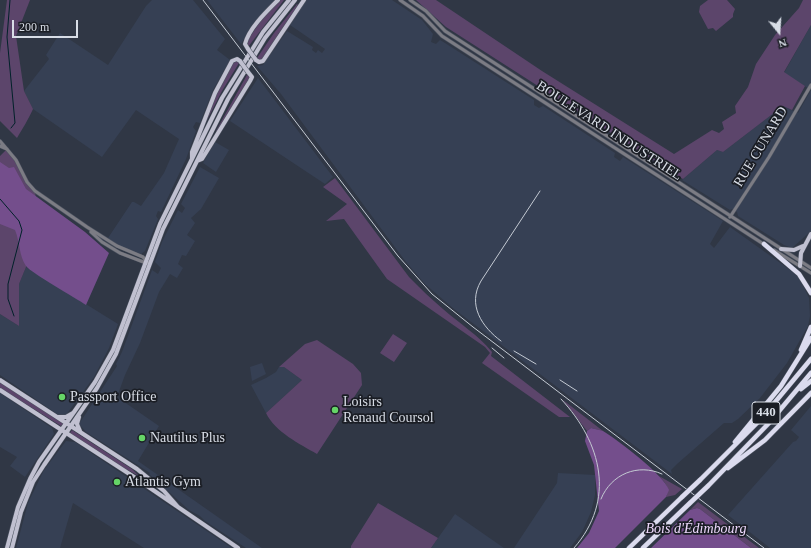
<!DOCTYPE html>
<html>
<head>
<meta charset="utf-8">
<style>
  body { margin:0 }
  #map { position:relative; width:811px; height:548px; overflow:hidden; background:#303745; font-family:"Times New Roman",serif }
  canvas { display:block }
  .north { position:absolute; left:759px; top:12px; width:40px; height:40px; -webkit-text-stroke:3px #1b1e25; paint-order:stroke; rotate:162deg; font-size:11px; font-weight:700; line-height:16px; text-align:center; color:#d8dde6 }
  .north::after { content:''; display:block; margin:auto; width:14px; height:18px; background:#d8dde6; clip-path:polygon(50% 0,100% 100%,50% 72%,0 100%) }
  .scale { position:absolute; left:12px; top:20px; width:66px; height:18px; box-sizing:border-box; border:2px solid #d8dde6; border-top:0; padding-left:5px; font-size:12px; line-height:14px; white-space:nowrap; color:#d8dde6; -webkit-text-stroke:3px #1b1e25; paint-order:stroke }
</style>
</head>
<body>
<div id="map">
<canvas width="811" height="548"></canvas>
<div class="north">N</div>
<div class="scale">200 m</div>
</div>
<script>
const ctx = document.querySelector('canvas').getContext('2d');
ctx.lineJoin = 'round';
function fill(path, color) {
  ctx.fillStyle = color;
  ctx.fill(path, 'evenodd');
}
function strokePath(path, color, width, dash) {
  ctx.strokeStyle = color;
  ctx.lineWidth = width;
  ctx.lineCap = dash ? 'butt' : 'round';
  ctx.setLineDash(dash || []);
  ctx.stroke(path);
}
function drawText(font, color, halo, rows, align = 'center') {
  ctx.font = font + ' "Times New Roman",serif';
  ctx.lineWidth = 3.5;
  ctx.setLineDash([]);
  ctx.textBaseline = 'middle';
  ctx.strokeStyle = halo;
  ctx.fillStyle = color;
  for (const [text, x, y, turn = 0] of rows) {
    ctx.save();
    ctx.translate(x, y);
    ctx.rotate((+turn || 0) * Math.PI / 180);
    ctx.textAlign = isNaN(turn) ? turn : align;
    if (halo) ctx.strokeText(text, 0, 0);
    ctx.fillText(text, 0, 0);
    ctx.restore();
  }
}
fill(new Path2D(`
  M 152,0 L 193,0 L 225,39 L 217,50 L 230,60 L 213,90 L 200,123 L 196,122 L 193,127 L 196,131 L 186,159 L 161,212 L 158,211 L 156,216 L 158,219 L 145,251 L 141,254 L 121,247 L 108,238 L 132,202 L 134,202 L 141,206 L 164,173 L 179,139 L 136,110 L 102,157 L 33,109 L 24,91 L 49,59 L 46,55 L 60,33 L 108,65 L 146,6 Z
  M 207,0 L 275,0 L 254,23 L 241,44 Z
  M 306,0 L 392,0 L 422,20 L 433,34 L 431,42 L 436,44 L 440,40 L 445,43 L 534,100 L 534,105 L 539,108 L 543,106 L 615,153 L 614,157 L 620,161 L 623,157 L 723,221 L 710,244 L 714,248 L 730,227 L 793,272 L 800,279 L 809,298 L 810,316 L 808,326 L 787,363 L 760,398 L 738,419 L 732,423 L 724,423 L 677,464 L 671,470 L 672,474 L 454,309 L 425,284 L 406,262 L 281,94 L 257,66 L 263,65 L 287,31 L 313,47 L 312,50 L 316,53 L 318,50 L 322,53 L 325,49 L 290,25 Z
  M 811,25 L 811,231 L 792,248 L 784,245 L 738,216 L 737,212 L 732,209 L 730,210 L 682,180 L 717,150 L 723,152 L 783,106 L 798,113 L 811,90 L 784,73 Z
  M 258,78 L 333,177 L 325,184 L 230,121 Z
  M 215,142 L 229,150 L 216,172 L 203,163 Z
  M 200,167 L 219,178 L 201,209 L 191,218 L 195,223 L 187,235 L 195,241 L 186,256 L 182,255 L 178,264 L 183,268 L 177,278 L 170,274 L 159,292 L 140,343 L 125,375 L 117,397 L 159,426 L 138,461 L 262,548 L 246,548 L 205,521 L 200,516 L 189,510 L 149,474 L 150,473 L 86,432 L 79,424 L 117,366 L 116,364 L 122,352 L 152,270 L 158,274 L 161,268 L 155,262 L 162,242 L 178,210 L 182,213 L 185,208 L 181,204 Z
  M 26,267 L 118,324 L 109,348 L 94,377 L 66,415 L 57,414 L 0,375 L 0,314 L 19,326 L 19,284 Z
  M 262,363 L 266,374 L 252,381 L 250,367 Z
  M 279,367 L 284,367 L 302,380 L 266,413 L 251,385 L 266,378 L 276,372 Z
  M 0,393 L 52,428 L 54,434 L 25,477 L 10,466 L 17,457 L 0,447 Z
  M 811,406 L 811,548 L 770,548 L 728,515 L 793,442 L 796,441 L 799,437 L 791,430 Z
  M 66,441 L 75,442 L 232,548 L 144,548 L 73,503 L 60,548 L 16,548 L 28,503 L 44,470 Z
  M 558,473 L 595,475 L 595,495 L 591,512 L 582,532 L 570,548 L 514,548 L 557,483 Z
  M 455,514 L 504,548 L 431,548 Z`), '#364054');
fill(new Path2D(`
  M 7,0 L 30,0 L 16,36 L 24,91 L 33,109 C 28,120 23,128 17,138 L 0,121 L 0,53 Z
  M 280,0 L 284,0 L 248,47 L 247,41 L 262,19 Z
  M 416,0 L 436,0 L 542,71 L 674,154 L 712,130 L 719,133 L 724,129 L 722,122 L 736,113 L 735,106 L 748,87 L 756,64 L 775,35 L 799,8 L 803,0 L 811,0 L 811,25 L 784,72 L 805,86 L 792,110 L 783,106 L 723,152 L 717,150 L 683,179 L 446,27 Z
  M 708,0 L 727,0 L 735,9 L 733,14 L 733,17 L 716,31 L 713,28 L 708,29 L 699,12 L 700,6 Z
  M 297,4 L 298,5 L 262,59 L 259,60 L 257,58 L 274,33 Z
  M 237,61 L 239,63 L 222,91 L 204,126 L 218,90 L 233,63 Z
  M 248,73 L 250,77 L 249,79 L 217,132 L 216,131 Z
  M 7,149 L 16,160 L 35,191 L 38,216 L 26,267 L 19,284 L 19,326 L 0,314 L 0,156 Z
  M 335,178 L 409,277 C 420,288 431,299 443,309 C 459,323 478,335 492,352 L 491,356 L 570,417 L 559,417 L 482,363 L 490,353 L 485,347 L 387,279 L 344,219 L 326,221 L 347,204 L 323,187 Z
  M 393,334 L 407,343 L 394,362 L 380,353 Z
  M 317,340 L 353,364 L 361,373 L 362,385 L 317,454 C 300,444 275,432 266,413 L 302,380 L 284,367 L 279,367 L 305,344 Z
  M 0,382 L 63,423 L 63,424 L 61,426 L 0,388 Z
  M 563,400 L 603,431 L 591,428 L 587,431 Z
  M 72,430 L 132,469 L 139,476 L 120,466 L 70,433 Z
  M 659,476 L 682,489 L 675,495 L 666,497 C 670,487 665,483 659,476 Z
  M 698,502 L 759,548 L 751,548 L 700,509 L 697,508 L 690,510 Z
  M 378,503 L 438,538 L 431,548 L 351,548 L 351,546 Z`), '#5c456b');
fill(new Path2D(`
  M 0,162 L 9,168 L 14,167 L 26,189 L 85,232 L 109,253 L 86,305 C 76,298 31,273 26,266 C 19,256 20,242 15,230 L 0,224 Z
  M 591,428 C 595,429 600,430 603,431 C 618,440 664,475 669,490 L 666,497 L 615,548 L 577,548 L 589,533 L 599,511 L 594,465 L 585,441 L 587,431 Z
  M 697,508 L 700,509 L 751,548 L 651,548 L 690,510 Z`), '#744e8c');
strokePath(new Path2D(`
  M 10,0 L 7,37 L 15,123 L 11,128
  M 0,199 L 19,221 L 22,230 L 8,284 L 8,299 L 14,316`), '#002129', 1);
const minor = new Path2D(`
  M 400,0 L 423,16 L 442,36 L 765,245
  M 410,0 L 426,11 L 445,31 L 811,268
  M 0,141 L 16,160 L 27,182 L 35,191 L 87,227 L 117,246 L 143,257 L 149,264
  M 0,146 L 7,149
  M 730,217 L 769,157 L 811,85
  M 91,232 L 102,242 L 120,253 L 146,263
  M 774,250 L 811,273`);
const major = new Path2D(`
  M 248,49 L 245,44 C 249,28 267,11 278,0
  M 256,60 L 259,62 L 263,61 L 304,0
  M 192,159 L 192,152 L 215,93 L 232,61 L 237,59 L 240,61
  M 197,161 L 202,159 L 207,151 L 250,81 L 252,77 L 248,72
  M 781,249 L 794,250 L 803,246
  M 800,266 L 801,253 L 811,234
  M 0,380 L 137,469 L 164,491 L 178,507
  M 0,390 L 131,475 L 238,548
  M 57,417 L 66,417 L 73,413
  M 79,417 L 77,424 L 80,431
  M 7,548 L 18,507 L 30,479 L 39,462 L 95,382 L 113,350 L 160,224 L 222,98 L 263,32 L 289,0
  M 12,548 L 21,512 L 33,482 L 44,465 L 97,388 L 116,354 L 163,229 L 228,99 L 265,38 L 295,0`);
const highway = new Path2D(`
  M 764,244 L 799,274 L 811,293
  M 801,350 L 811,327
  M 801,389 L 811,381
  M 735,442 L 781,386 L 811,338
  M 728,468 L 765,440 L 811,393
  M 700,480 L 761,419 L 811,359
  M 708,486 L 769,423 L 811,373
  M 629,548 L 682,497
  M 643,548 L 690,503`);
strokePath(minor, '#4e5562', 4);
strokePath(major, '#4e5562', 5);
strokePath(highway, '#4e5562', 5.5);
strokePath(minor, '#7c7c84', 3);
strokePath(major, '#c0c0d0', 4);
strokePath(highway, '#dbdbee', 4.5);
strokePath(new Path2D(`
  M 203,0 L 398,256 L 432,294 L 473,327 L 764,548
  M 501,341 C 482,327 467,305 481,281 L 540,191
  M 492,348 L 504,358
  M 514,351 L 536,364
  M 560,380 L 577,391
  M 561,399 C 602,443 616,500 574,548
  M 601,499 C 611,474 638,463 662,474`), '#c4cad3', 1);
const majorBridge = new Path2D(`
  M 248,49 L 256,60
  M 240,61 L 248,72`);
const highwayBridge = new Path2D(`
  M 682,497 L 700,480
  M 690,503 L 708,486`);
strokePath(majorBridge, '#4e5562', 5, []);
strokePath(highwayBridge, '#4e5562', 5.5, []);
strokePath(majorBridge, '#c0c0d0', 4);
strokePath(highwayBridge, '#dbdbee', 4.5);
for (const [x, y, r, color] of [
  [62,397,4,"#65d467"],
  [335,410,4,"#65d467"],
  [142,438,4,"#65d467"],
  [117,482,4,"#65d467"]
]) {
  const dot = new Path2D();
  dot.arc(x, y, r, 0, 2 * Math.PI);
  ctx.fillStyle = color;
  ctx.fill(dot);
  strokePath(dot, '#1b1e25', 1.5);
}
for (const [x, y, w] of [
  [766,413,28]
]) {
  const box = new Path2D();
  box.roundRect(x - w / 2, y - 11, w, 22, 3);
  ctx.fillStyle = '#1b1e25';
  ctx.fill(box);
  strokePath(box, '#d8dde6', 1);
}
drawText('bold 13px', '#d8dde6', null, [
  ["440",766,413]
]);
drawText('14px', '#d8dde6', '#1b1e25', [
  ["BOULEVARD INDUSTRIEL",609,131,33],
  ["RUE CUNARD",761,147,-59]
]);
drawText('14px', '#d8dde6', '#1b1e25', [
  ["Passport Office",70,397],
  ["Loisirs",343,402],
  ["Renaud Coursol",343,418],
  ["Nautilus Plus",150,438],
  ["Atlantis Gym",125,482]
], 'left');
drawText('italic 14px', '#edd8fc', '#1b1e25', [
  ["Bois d'Édimbourg",696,529]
]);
</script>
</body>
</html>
